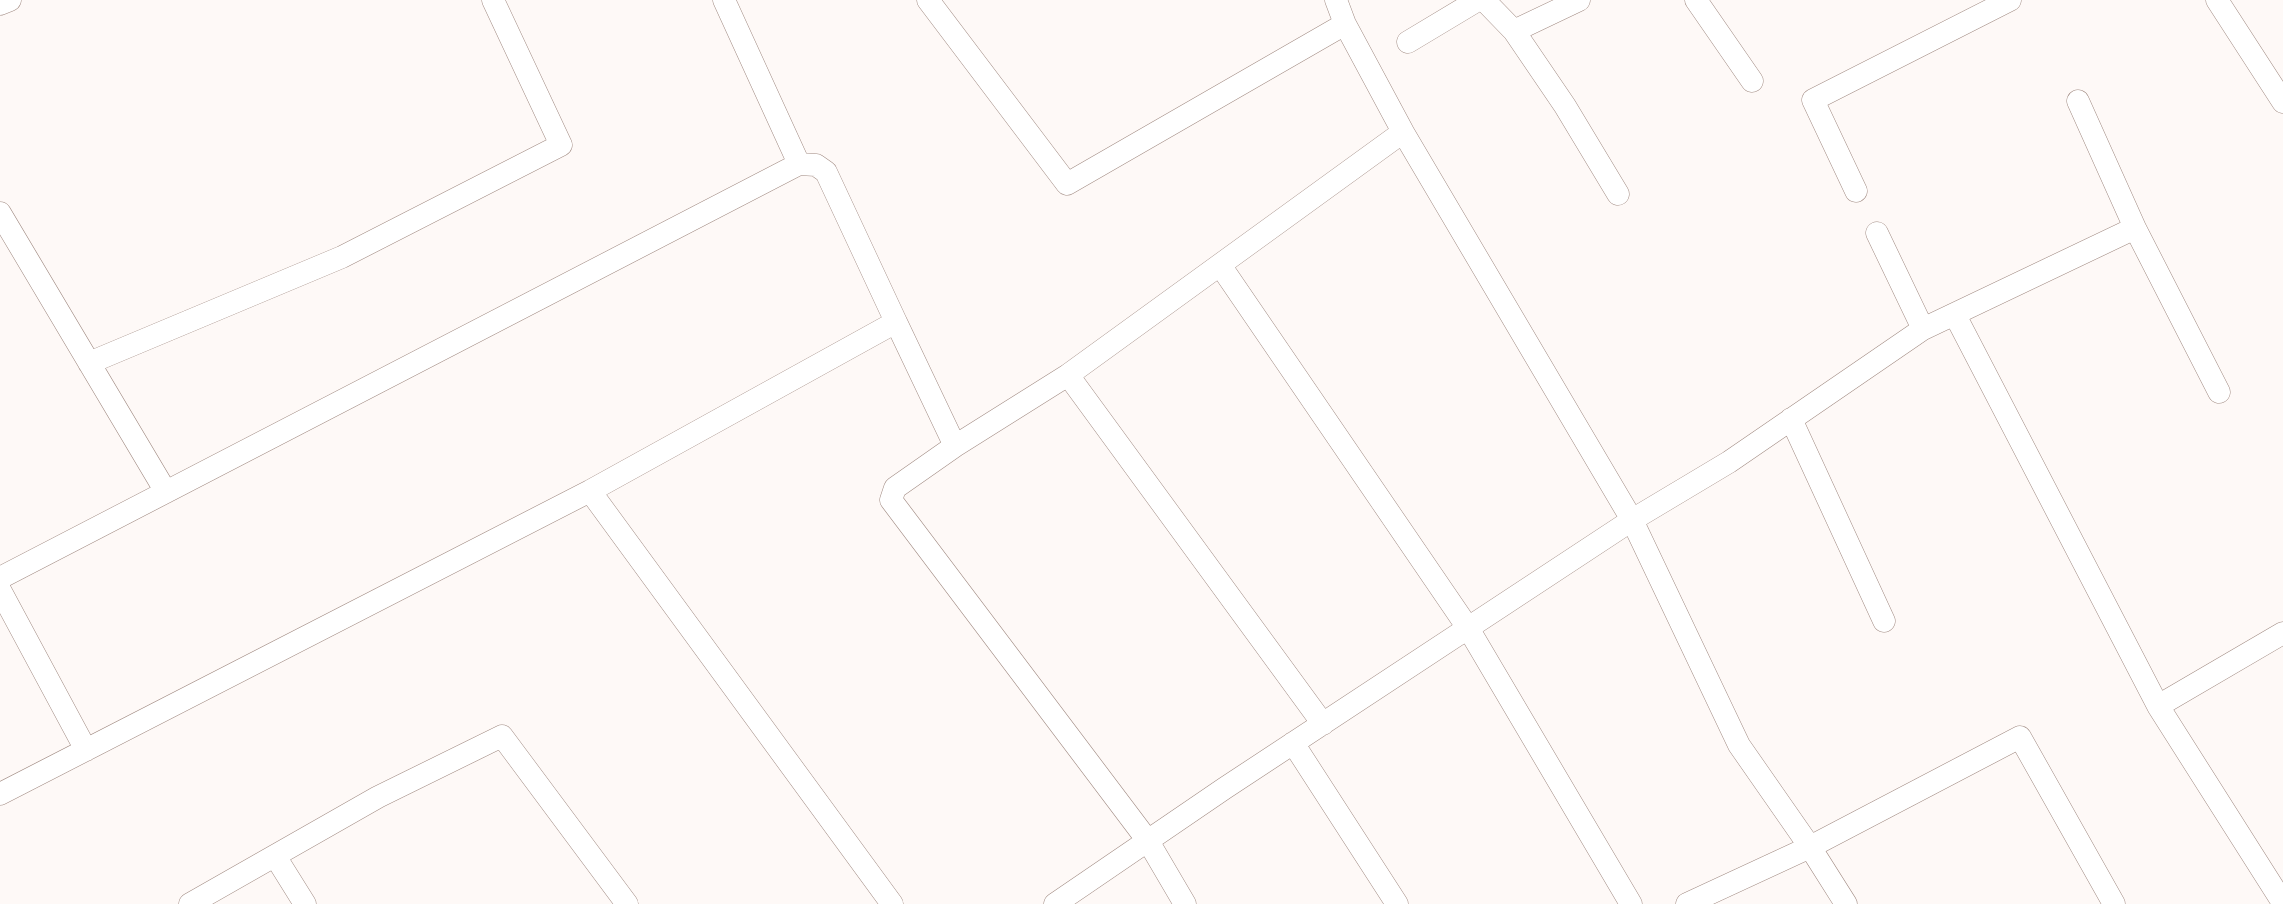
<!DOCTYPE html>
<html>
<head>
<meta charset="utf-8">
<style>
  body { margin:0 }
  canvas { display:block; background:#fef9f7 }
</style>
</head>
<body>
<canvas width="2283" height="904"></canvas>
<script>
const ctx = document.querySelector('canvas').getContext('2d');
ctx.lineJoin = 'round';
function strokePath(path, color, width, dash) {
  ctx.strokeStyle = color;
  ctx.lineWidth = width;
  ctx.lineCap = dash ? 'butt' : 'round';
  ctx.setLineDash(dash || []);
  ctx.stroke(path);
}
const minor = new Path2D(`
  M 928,0 L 1067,184 L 1345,24 L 1403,132
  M 1336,0 L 1345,24
  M 1484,0 L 1514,31 L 1579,0
  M 1696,0 L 1752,81
  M 2217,0 L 2283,102
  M 0,4 L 10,0
  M 1514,31 L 1565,106 L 1618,194
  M 1408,42 L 1478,0
  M 2078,101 L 2135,228 L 2219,392
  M 1856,191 L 1813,100 L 2010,0
  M 0,213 L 166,492
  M 1877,233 L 1923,329
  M 1220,265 L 1468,628 L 1631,904
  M 1955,315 L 2158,706
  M 896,322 L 955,446 L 1068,375 L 1403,132 L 1632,520 L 1729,462 L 1923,329 L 2135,228
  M 89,363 L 342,257 L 561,145 L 493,0
  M 1068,375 L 1323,724
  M 1791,419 L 1884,621
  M 955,446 L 895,488 L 891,500 L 1148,841 L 1185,904
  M 590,491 L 892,904
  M 0,578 L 799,164 L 724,0
  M 0,590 L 86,750
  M 2283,633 L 2158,706 L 2283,903
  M 1293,743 L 1397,904
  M 0,794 L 590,491 L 896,322 L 826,172 L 816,165 L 799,164
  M 275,856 L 305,904
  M 190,904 L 378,797 L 502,736 L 627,904
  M 1055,904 L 1225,788 L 1632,520 L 1739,745 L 1810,847 L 1846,904
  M 1687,904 L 1810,847 L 2020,737 L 2114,904`);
strokePath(minor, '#a18b83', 23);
strokePath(minor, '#fff', 22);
</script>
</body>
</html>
